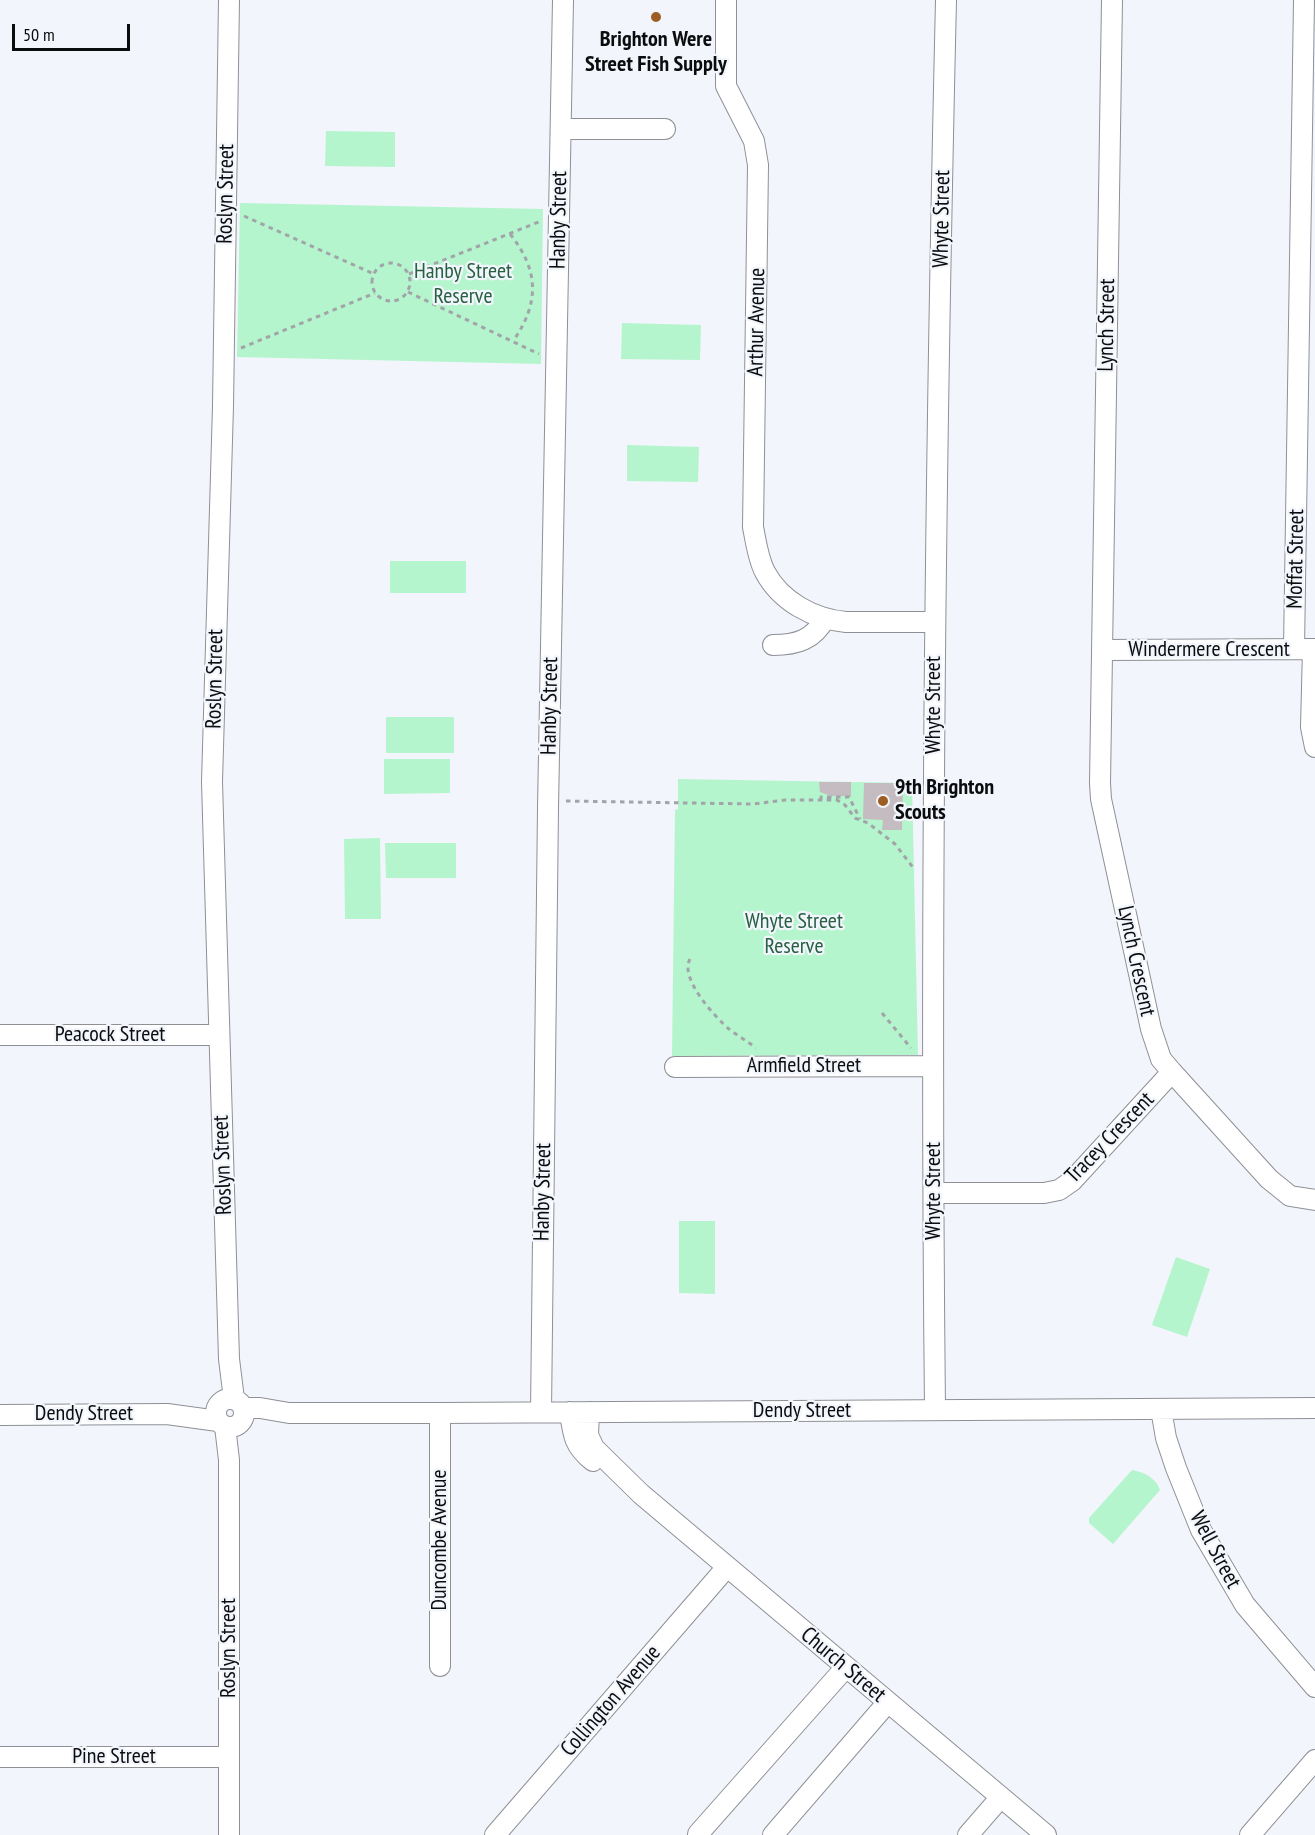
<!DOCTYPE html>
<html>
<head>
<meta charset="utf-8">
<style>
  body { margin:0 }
  #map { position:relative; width:1315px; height:1835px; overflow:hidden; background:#f2f5fb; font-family:"PT Sans Narrow",sans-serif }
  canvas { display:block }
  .scale { position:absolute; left:12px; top:24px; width:118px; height:27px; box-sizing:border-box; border:3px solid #0b0c0e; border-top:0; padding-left:8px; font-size:18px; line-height:21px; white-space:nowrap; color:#0b0c0e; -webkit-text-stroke:4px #f2f5fb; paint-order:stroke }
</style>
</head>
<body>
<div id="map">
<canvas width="1315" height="1835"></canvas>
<div class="scale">50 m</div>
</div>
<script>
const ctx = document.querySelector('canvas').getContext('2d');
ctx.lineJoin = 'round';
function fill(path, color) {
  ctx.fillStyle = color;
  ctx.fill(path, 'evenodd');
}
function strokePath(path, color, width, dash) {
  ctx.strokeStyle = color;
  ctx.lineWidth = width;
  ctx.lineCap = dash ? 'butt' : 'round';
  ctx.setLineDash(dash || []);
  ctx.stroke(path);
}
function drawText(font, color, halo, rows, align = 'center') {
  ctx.font = font + ' "PT Sans Narrow",sans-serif';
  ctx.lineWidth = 4.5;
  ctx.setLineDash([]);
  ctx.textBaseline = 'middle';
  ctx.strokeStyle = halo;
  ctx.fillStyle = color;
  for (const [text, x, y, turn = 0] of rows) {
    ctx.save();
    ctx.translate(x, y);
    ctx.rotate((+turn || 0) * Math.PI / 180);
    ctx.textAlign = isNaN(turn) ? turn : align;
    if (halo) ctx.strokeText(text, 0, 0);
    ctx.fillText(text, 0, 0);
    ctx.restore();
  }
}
fill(new Path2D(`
  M 326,131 L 395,132 L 395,167 L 325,166 Z
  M 240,203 L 543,209 L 541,364 L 237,357 Z
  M 622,323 L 701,325 L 700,360 L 621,359 Z
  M 627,445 L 699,447 L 698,482 L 627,481 Z
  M 390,561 L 466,561 L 466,593 L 390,593 Z
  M 386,717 L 454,717 L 454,753 L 386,753 Z
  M 384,759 L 450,759 L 450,793 L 384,794 Z
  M 678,779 L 912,783 L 918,1055 L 672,1056 L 675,810 L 678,809 Z
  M 380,838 L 381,919 L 345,919 L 344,839 Z
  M 385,843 L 456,843 L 456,878 L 386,878 Z
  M 679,1221 L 715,1221 L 715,1294 L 679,1293 Z
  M 1176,1257 L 1210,1269 L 1187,1337 L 1152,1325 Z
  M 1132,1470 C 1144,1472 1156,1478 1160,1490 L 1113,1544 L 1089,1523 L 1089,1518 Z`), '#b5f5cd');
fill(new Path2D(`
  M 819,782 L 851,782 L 851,796 L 831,796 L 820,792 Z
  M 864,783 L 903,783 L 902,830 L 882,830 L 883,820 L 863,819 Z`), '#c4bcc0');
const minor = new Path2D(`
  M 229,0 L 223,406 L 212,782 L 229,1359 L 234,1399
  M 726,0 L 726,86 L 754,141 L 758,165 L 753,527 C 756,542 758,559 765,572 C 781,602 814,619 846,622 L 935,622
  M 1112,0 L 1100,783 L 1101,799 L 1151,1029 L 1161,1059 L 1172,1072 L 1269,1179 L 1290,1196 L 1315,1200
  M 561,129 L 665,129
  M 773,645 C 796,645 814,640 825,618
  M 1294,649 L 1304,0
  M 1313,649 L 1311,727 L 1315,747
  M 1102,650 L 1315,649
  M 0,1035 L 219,1035
  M 675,1067 L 933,1066
  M 935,1193 L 1044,1193 L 1059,1190 L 1072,1181 L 1172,1072
  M216 1413a14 14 0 1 1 28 0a14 14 0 1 1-28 0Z
  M 243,1408 L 260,1408 L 289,1413 L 440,1413 L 1315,1408
  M 1161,1409 L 1166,1438 L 1176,1468 L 1201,1530 L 1245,1605 L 1315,1687
  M 935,1410 C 930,940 935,470 946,0
  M 541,1412 L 548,808 L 563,0
  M 570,1412 C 573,1435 574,1446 593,1461
  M 589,1412 L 588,1435 L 594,1448 L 641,1494 L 1046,1835
  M 0,1415 L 167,1414 L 218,1421
  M 225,1426 L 229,1460 L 229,1835
  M 440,1666 L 440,1413
  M 0,1757 L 229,1757
  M 698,1834 L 846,1667
  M 495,1835 L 727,1567
  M 773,1835 L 888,1702
  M 968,1835 L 1001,1797
  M 1250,1835 L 1315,1760`);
strokePath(minor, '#8e9096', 22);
strokePath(new Path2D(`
  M 244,216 L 374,274
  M 510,234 C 539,270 540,303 513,341
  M372 282a19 19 0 1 1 38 0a19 19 0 1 1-38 0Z
  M 409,274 L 541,221
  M 408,292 L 539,354
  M 241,348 L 375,293
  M 821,800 L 821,797 L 849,797 L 860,819
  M 566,801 L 753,804 L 785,800 L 837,800 L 845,805 L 855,818 L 868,823 L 895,844 L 915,870
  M 690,959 C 679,978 715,1017 729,1029 C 738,1036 747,1041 756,1048
  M 882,1013 L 911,1048`), '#a1a4a8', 3, [4.5, 4.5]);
strokePath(minor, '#fff', 20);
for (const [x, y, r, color] of [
  [656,17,6,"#9c5e23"],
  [883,801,6,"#9c5e23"]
]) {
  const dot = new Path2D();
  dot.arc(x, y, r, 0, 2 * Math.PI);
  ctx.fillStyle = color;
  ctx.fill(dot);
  strokePath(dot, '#f2f5fb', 2);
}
drawText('bold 22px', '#0b0c0e', '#f2f5fb', [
  ["Brighton Were",656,40],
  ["Street Fish Supply",656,65],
  ["9th Brighton",895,788,"left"],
  ["Scouts",895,813,"left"]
]);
drawText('22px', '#0b0c0e', '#f2f5fb', [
  ["Roslyn Street",226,194,-89],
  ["Whyte Street",942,219,-89],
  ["Hanby Street",559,220,-89],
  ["Arthur Avenue",757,322,-89],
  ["Lynch Street",1107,325,-89],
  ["Moffat Street",1296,559,-89],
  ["Windermere Crescent",1209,650],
  ["Roslyn Street",215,679,-89],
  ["Whyte Street",934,705,-90],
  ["Hanby Street",550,706,-89],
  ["Lynch Crescent",1136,961,78],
  ["Peacock Street",110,1035],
  ["Armfield Street",804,1066],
  ["Tracey Crescent",1110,1138,-46],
  ["Roslyn Street",223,1165,-92],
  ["Whyte Street",934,1191,-90],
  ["Hanby Street",543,1192,-89],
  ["Dendy Street",802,1411],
  ["Dendy Street",84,1414],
  ["Duncombe Avenue",440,1540,-90],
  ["Well Street",1215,1550,62],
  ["Roslyn Street",229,1648,-90],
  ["Church Street",843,1665,40],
  ["Collington Avenue",611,1701,-49],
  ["Pine Street",114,1757]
]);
drawText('22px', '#266041', '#f2f5fb', [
  ["Hanby Street",463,272],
  ["Reserve",463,297],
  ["Whyte Street",794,922],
  ["Reserve",794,947]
]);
</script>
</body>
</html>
